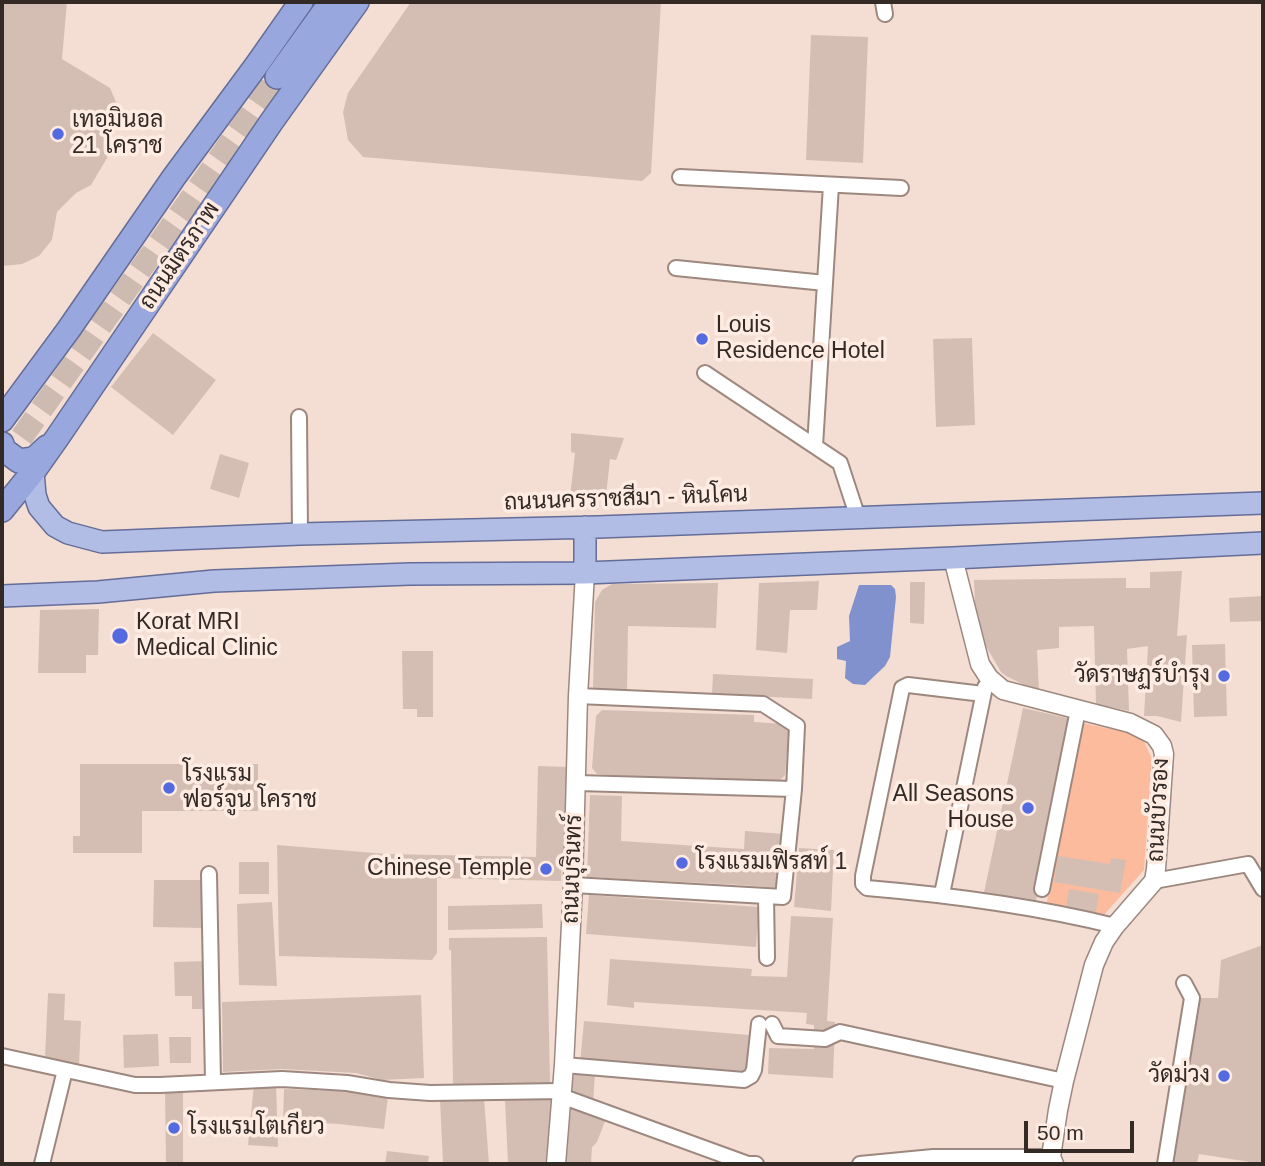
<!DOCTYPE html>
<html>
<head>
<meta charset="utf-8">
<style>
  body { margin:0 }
  #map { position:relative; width:1265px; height:1166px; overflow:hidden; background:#f4ded3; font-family:Arial,sans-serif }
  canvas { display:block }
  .frame { position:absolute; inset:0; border:4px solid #332a26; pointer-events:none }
  .scale { position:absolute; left:1024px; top:1121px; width:110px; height:32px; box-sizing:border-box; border:4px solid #332a26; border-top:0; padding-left:9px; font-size:21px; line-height:24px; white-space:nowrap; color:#332a26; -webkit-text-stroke:5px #feece3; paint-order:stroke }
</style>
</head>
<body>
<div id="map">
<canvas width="1265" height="1166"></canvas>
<div class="frame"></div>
<div class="scale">50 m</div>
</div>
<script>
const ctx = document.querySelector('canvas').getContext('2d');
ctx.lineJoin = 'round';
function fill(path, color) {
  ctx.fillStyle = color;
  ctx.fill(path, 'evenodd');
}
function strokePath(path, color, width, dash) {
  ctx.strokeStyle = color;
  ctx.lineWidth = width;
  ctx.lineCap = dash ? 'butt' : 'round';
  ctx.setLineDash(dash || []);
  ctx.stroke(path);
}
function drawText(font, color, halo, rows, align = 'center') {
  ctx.font = font + ' Arial,Sarabun,sans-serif';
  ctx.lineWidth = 7;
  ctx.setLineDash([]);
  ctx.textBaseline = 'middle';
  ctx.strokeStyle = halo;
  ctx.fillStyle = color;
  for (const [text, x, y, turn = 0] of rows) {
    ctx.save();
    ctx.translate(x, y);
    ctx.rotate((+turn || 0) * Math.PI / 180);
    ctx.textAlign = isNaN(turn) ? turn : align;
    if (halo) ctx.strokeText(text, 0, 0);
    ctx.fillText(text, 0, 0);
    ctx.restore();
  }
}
fill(new Path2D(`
  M 1082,723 L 1136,734 L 1142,737 L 1152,759 L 1144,870 L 1103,916 L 1046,906 Z`), '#fcbb9c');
fill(new Path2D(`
  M 859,585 L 891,585 L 895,589 L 896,597 L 890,657 L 885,666 L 865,685 L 853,684 L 845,678 L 846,661 L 837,659 L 837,647 L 850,641 L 849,616 Z`), '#8091ce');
fill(new Path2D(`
  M 2,2 L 67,2 L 62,59 L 110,88 L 119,109 L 107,158 L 91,185 L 76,193 L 57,212 L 52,240 L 39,256 L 22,264 L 3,266 L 2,265 Z
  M 411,2 L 661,2 L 651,173 L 642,181 L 363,157 L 348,140 L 343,112 L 348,93 Z
  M 811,35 L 868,37 L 863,163 L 806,160 Z
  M 153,333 L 216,380 L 173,435 L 111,387 Z
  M 972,338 L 975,425 L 936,427 L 933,339 Z
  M 571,433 L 624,438 L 616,460 L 610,459 L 606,496 L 570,497 L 575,453 L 571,452 Z
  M 220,454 L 249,463 L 239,498 L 210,489 Z
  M 1182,571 L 1177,636 L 1187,635 L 1181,722 L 1157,716 L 1144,716 L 1148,646 L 1127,649 L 1129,711 L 1096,704 L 1094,626 L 1059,627 L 1059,648 L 1037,650 L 1039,692 L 1006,676 L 1001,672 L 983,641 L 976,624 L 974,580 L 1126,578 L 1126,588 L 1150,588 L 1150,572 Z
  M 819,581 L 817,610 L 790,610 L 787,653 L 756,650 L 759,583 Z
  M 910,582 L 925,582 L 924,624 L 910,623 Z
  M 718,583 L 716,628 L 628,626 L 627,691 L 593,690 L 595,602 L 602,590 L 612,584 Z
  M 1263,596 L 1263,621 L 1230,622 L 1229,598 Z
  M 99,609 L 98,655 L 86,655 L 86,673 L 38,673 L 40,610 Z
  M 1225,644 L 1227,716 L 1194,717 L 1192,645 Z
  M 402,651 L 433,651 L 433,717 L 417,717 L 417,709 L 403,709 Z
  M 713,674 L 813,679 L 812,699 L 712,694 Z
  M 1023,708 L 1072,719 L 1035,906 L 983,897 Z
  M 602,710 L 754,715 L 754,722 L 785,724 L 789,729 L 785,775 L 780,780 L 638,777 L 597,774 L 592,768 L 596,716 Z
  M 80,764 L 258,764 L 258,811 L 142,811 L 142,853 L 73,853 L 73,836 L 80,836 Z
  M 538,766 L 567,767 L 565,858 L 562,857 L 561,881 L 437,878 L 437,953 L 432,960 L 279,956 L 277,845 L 387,854 L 536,857 Z
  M 590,795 L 622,796 L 621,841 L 744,849 L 745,831 L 784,834 L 779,888 L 742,885 L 587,877 Z
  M 799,848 L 834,850 L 831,911 L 794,907 Z
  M 1058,856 L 1110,864 L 1111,858 L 1126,860 L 1120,893 L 1054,882 Z
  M 239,862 L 269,862 L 269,894 L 239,894 Z
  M 154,880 L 201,880 L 202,928 L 153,927 Z
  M 1069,889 L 1099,894 L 1096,912 L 1066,907 Z
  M 589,895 L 759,907 L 756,947 L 586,934 Z
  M 272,902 L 277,986 L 239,985 L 237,904 Z
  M 542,904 L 543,928 L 448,930 L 448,906 Z
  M 791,916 L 833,918 L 827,1021 L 835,1022 L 833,1078 L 768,1074 L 769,1048 L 814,1049 L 814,1025 L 806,1024 L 807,1013 L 634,1002 L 634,1008 L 607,1005 L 610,959 L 752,969 L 751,976 L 787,977 Z
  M 547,937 L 550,1083 L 453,1084 L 451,950 L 449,950 L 449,938 Z
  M 1263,945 L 1263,1164 L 1199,1154 L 1197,1164 L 1170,1164 L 1198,998 L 1218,998 L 1221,960 Z
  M 206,961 L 206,1009 L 192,1009 L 192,996 L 175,996 L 174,962 Z
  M 48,993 L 65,994 L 64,1020 L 81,1021 L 79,1065 L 45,1058 Z
  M 421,995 L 424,1078 L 382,1080 L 356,1073 L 282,1069 L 223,1072 L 222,1002 Z
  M 584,1021 L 749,1035 L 745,1077 L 580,1063 Z
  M 158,1034 L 159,1066 L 124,1068 L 123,1035 Z
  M 169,1037 L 191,1037 L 191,1063 L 170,1063 Z
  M 573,1071 L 595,1072 L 593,1104 L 572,1095 Z
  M 276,1083 L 278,1147 L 248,1145 L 254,1084 Z
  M 183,1089 L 183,1164 L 166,1164 L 165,1091 Z
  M 284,1089 L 343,1091 L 388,1096 L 384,1129 L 339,1124 L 283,1121 Z
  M 484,1098 L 489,1164 L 443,1164 L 440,1099 Z
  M 552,1099 L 546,1164 L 508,1164 L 505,1100 Z
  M 571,1106 L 607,1116 L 597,1142 L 592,1147 L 591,1164 L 566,1164 Z
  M 387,1151 L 429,1156 L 428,1164 L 385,1164 Z`), '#d4beb4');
strokePath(new Path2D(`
  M 2,465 L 277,77`), '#cdbab0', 23, [23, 11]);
const minor = new Path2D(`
  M 883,2 L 885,14
  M 680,177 L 901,188
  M 676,268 L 825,283
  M 705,373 L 840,463 L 858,518
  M 299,417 L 300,534
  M 815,446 L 831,185
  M 983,694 L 908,685 L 902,688 L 863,876 L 863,884 L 867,888 C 950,895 1034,906 1115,926
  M 578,696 L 763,704 L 797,726 L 794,789 L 783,897 L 766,896 L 767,958
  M 577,783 L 794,789
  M 209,874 L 213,1081
  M 1154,881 L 1248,864 L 1263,889
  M 573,885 L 766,896
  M 1042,889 L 1078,710
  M 942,894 L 985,687
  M 772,1024 L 778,1036 L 825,1039 L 840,1032 L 1064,1081
  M 2,1056 L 135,1085 L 160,1085 L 282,1079 L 347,1083 L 389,1090 L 430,1093 L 561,1091
  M 564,1065 L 744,1080 L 751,1076 L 754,1070 L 759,1024
  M 561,1096 L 748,1164 L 756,1164
  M 42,1164 L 65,1070
  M 860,1164 L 933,1157 L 1051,1157
  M 1165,1164 L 1192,998 L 1184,983`);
const tertiary = new Path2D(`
  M 953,558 L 980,664 L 989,678 L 1003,690 L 1130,723 L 1154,735 L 1162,746 L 1164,754 L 1156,869 L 1154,881 L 1115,926 L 1104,942 L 1094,965 L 1064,1081 L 1058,1110 L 1051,1157 L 1054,1164
  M 556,1164 L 564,1065 L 573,885 L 578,696 L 585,573`);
const primary = new Path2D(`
  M 33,472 L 35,495 L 39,507 L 55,526 L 68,533 L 102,542 L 300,534 L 598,527 L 1263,503
  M 585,527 L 585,573
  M 2,596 L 98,592 L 214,581 L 410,574 L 585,573 L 953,558 L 1263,543`);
const trunk = new Path2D(`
  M 277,77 L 331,2
  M 2,420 L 69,329 L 174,177 L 256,66 L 301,2
  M 2,444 L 4,450 L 19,461 L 34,459 L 47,447
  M 2,510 L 33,472 L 57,438 L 272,121 L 357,2`);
strokePath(minor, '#9d887f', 18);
strokePath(tertiary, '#9d887f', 21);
strokePath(primary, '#646d98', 24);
strokePath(trunk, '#646d98', 26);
strokePath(minor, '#fff', 14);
strokePath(tertiary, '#fff', 18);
strokePath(primary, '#b2bde6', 21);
strokePath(trunk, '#98a7de', 23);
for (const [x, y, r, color] of [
  [58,134,7,"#546ae0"],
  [702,339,7,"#546ae0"],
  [120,636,9,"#546ae0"],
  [1224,676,7,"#546ae0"],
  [169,788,7,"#546ae0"],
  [1028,808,7,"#546ae0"],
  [682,863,7,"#546ae0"],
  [546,869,7,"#546ae0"],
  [1224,1076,7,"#546ae0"],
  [174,1128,7,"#546ae0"]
]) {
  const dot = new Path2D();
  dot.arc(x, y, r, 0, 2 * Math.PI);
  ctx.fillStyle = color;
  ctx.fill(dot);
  strokePath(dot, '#feece3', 2.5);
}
drawText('23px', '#332a26', '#feece3', [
  ["เทอมินอล",72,121],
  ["21 โคราช",72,147],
  ["Louis",716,326],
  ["Residence Hotel",716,352],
  ["Korat MRI",136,623],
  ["Medical Clinic",136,649],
  ["วัดราษฏร์บำรุง",1210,676,"right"],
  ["โรงแรม",183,775],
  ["ฟอร์จูน โคราช",183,801],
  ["All Seasons",1014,795,"right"],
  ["House",1014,821,"right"],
  ["โรงแรมเฟิรสท์ 1",696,863],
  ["Chinese Temple",532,869,"right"],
  ["วัดม่วง",1210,1076,"right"],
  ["โรงแรมโตเกียว",188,1128]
], 'left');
drawText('23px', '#332a26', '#feece3', [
  ["ถนนมิตรภาพ",180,256,-56],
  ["ถนนนครราชสีมา - หินโคน",626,499,-2],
  ["ถนนบัวรอง",1159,810,-87],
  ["ถนนบุรินทร์",573,869,-88]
]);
</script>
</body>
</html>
